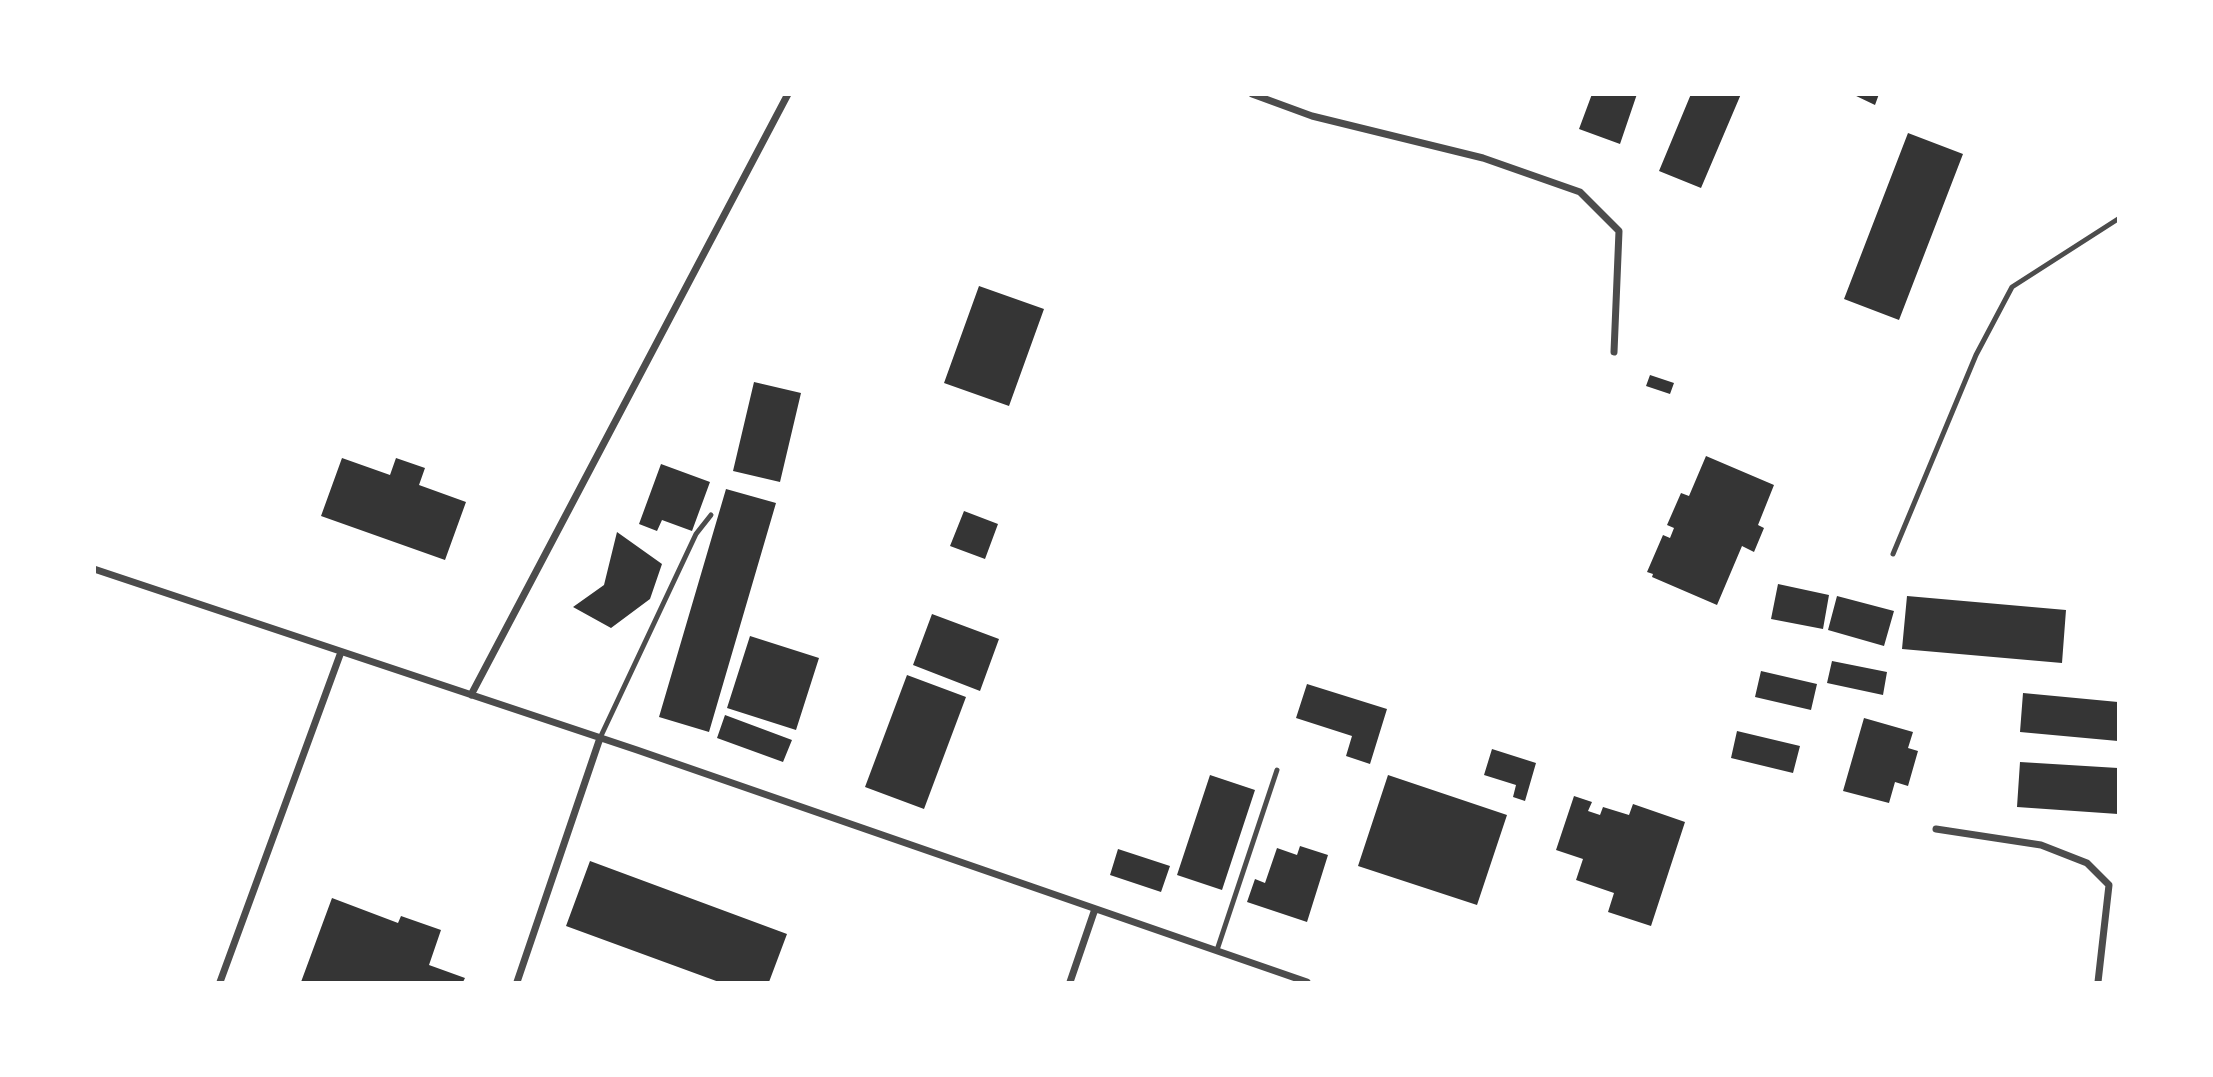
<!DOCTYPE html>
<html>
<head>
<meta charset="utf-8">
<style>
  body { margin:0 }
  #map { position:relative; width:2213px; height:1077px; overflow:hidden; background:#fff; font-family:Rubik,sans-serif }
  canvas { display:block }
  .frame { position:absolute; inset:0; border:96px solid #fff; pointer-events:none }
</style>
</head>
<body>
<div id="map">
<canvas width="2213" height="1077"></canvas>
<div class="frame"></div>
</div>
<script>
const ctx = document.querySelector('canvas').getContext('2d');
ctx.lineJoin = 'round';
function fill(path, color) {
  ctx.fillStyle = color;
  ctx.fill(path, 'evenodd');
}
function strokePath(path, color, width, dash) {
  ctx.strokeStyle = color;
  ctx.lineWidth = width;
  ctx.lineCap = dash ? 'butt' : 'round';
  ctx.setLineDash(dash || []);
  ctx.stroke(path);
}
fill(new Path2D(`
  M 1592,94 L 1637,94 L 1620,144 L 1579,129 Z
  M 1691,94 L 1741,94 L 1701,188 L 1659,171 Z
  M 1852,94 L 1879,94 L 1875,105 Z
  M 1908,133 L 1963,154 L 1899,320 L 1844,299 Z
  M 979,286 L 1044,309 L 1009,406 L 944,383 Z
  M 1650,375 L 1674,383 L 1670,394 L 1646,386 Z
  M 754,382 L 801,393 L 780,482 L 733,471 Z
  M 1706,456 L 1774,485 L 1758,525 L 1764,528 L 1754,552 L 1742,546 L 1717,605 L 1652,577 L 1653,574 L 1647,572 L 1663,535 L 1670,538 L 1674,528 L 1667,525 L 1681,493 L 1689,496 Z
  M 342,458 L 390,475 L 396,458 L 425,468 L 419,485 L 466,502 L 445,560 L 321,516 Z
  M 661,464 L 710,482 L 692,531 L 662,520 L 657,531 L 639,524 Z
  M 726,489 L 776,503 L 709,732 L 659,717 Z
  M 964,511 L 998,524 L 985,559 L 950,546 Z
  M 617,532 L 662,564 L 650,599 L 611,628 L 573,607 L 604,585 Z
  M 1778,584 L 1829,595 L 1823,629 L 1771,619 Z
  M 1837,596 L 1894,611 L 1884,646 L 1828,630 Z
  M 1907,596 L 2066,610 L 2062,663 L 1902,649 Z
  M 932,614 L 999,639 L 980,691 L 913,665 Z
  M 750,636 L 819,658 L 796,730 L 727,708 Z
  M 1832,661 L 1887,672 L 1883,695 L 1827,683 Z
  M 1761,671 L 1817,684 L 1811,710 L 1755,697 Z
  M 907,675 L 966,697 L 924,809 L 865,787 Z
  M 1307,684 L 1387,709 L 1370,764 L 1346,756 L 1352,736 L 1296,718 Z
  M 2023,693 L 2118,702 L 2118,741 L 2020,732 Z
  M 725,715 L 792,740 L 783,762 L 717,738 Z
  M 1864,718 L 1913,732 L 1908,748 L 1918,751 L 1908,786 L 1895,782 L 1889,803 L 1843,791 Z
  M 1737,731 L 1800,746 L 1793,773 L 1731,758 Z
  M 1492,749 L 1536,763 L 1525,801 L 1513,797 L 1516,785 L 1484,775 Z
  M 2020,762 L 2118,768 L 2118,814 L 2017,807 Z
  M 1210,775 L 1255,790 L 1222,890 L 1177,875 Z
  M 1388,775 L 1507,815 L 1477,905 L 1358,866 Z
  M 1574,796 L 1592,802 L 1588,811 L 1600,815 L 1603,807 L 1629,815 L 1633,804 L 1685,822 L 1651,926 L 1608,912 L 1614,893 L 1576,880 L 1583,859 L 1556,850 Z
  M 1300,846 L 1328,855 L 1307,922 L 1247,902 L 1255,879 L 1265,883 L 1277,848 L 1297,855 Z
  M 1118,849 L 1170,866 L 1161,892 L 1110,875 Z
  M 590,861 L 787,934 L 769,982 L 719,982 L 566,926 Z
  M 332,898 L 398,923 L 401,916 L 441,930 L 429,965 L 465,978 L 463,982 L 301,982 Z`), '#353535');
strokePath(new Path2D(`
  M 1893,554 L 1976,355 L 2012,287 L 2118,219
  M 600,738 L 696,534 L 711,515
  M 1217,950 L 1277,770`), '#4c4c4c', 5);
strokePath(new Path2D(`
  M 1252,94 L 1312,116 L 1483,158 L 1580,192 L 1619,231 L 1614,352
  M 94,569 L 637,750 L 1307,982
  M 471,695 L 788,94
  M 1936,829 L 2041,845 L 2087,863 L 2109,885 L 2098,982
  M 220,982 L 341,652
  M 517,982 L 600,738
  M 1070,982 L 1095,909`), '#4c4c4c', 7);
</script>
</body>
</html>
